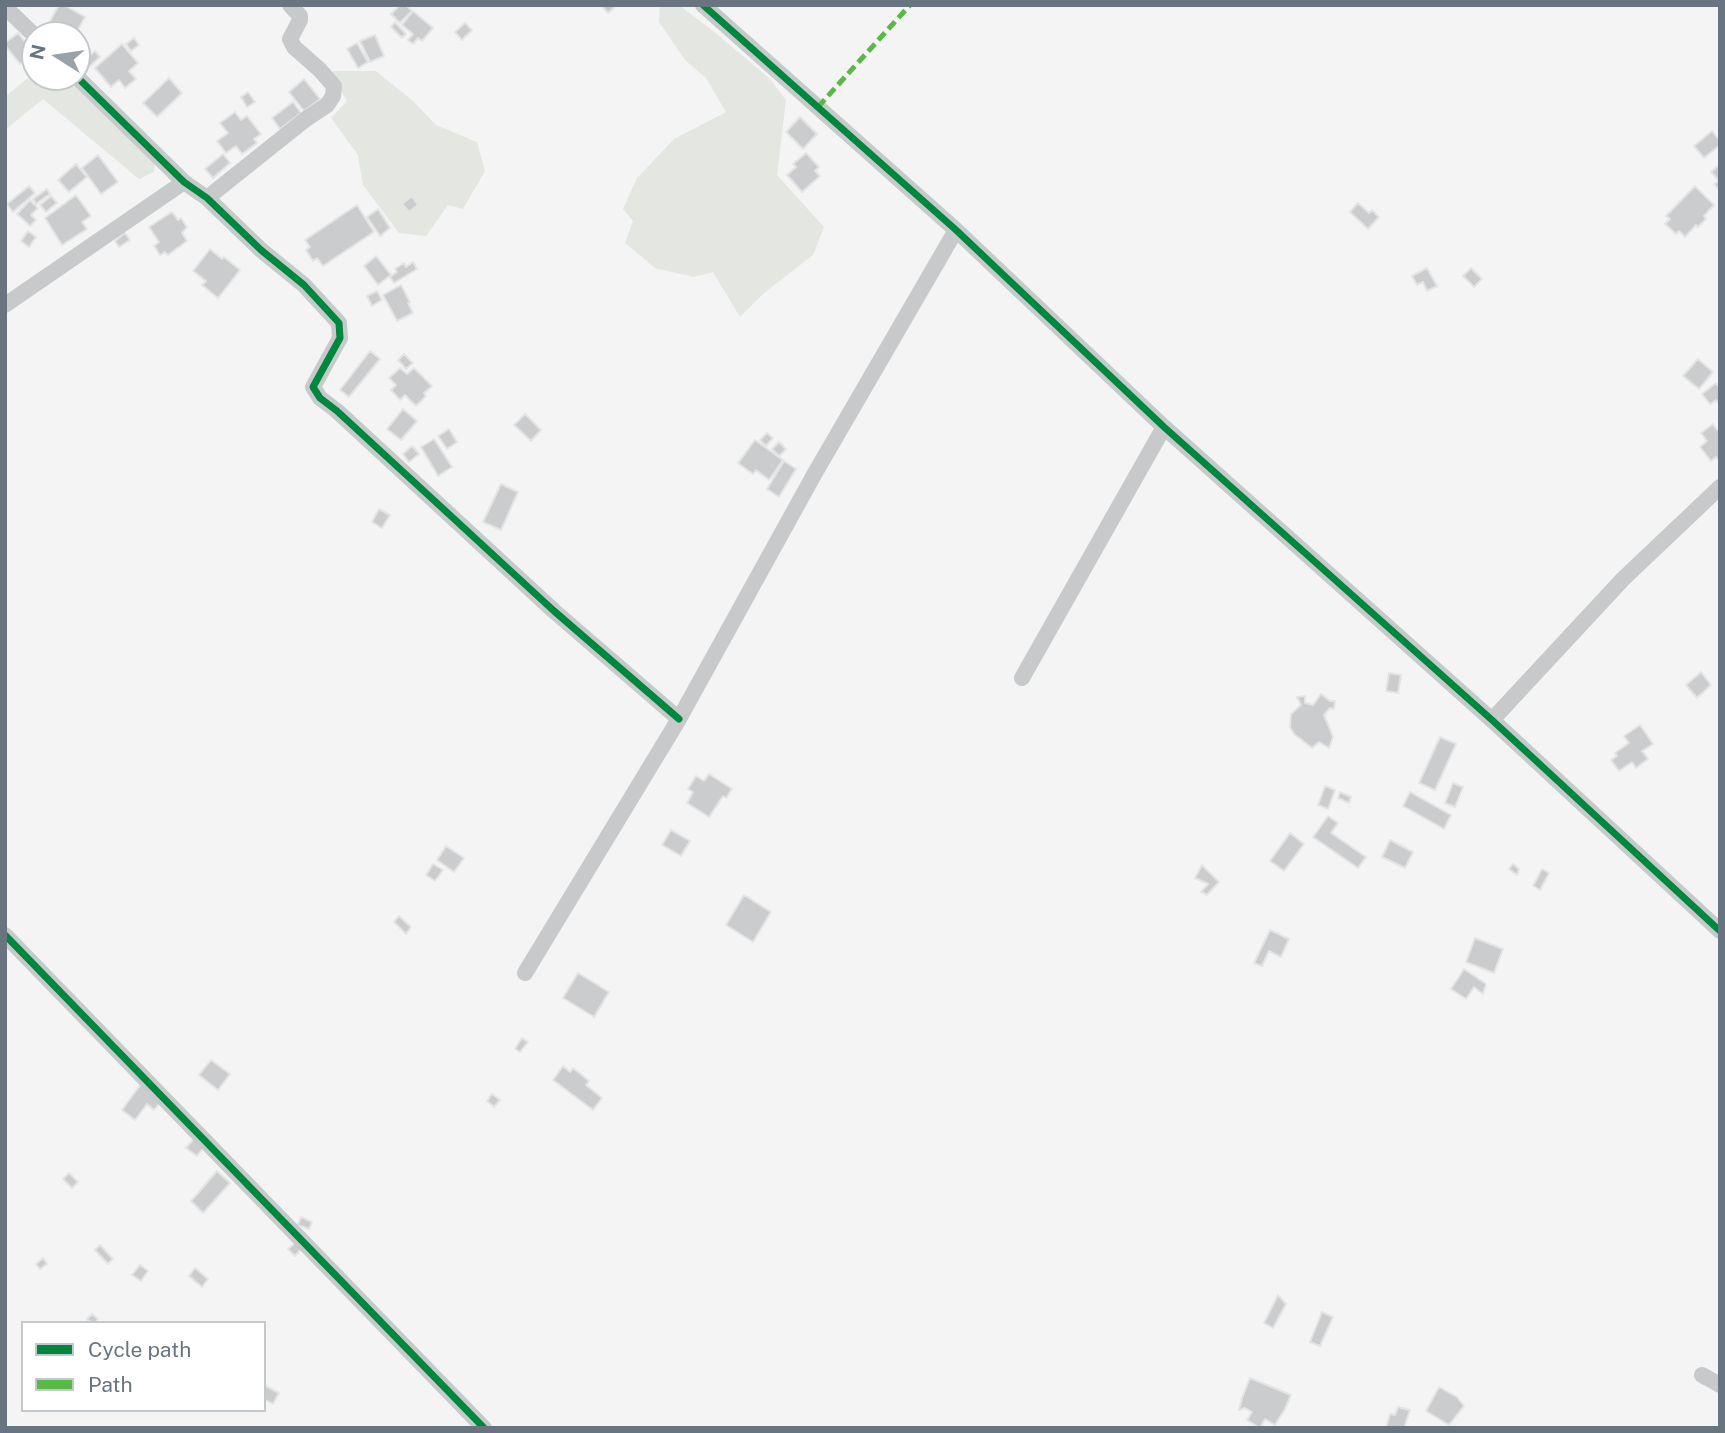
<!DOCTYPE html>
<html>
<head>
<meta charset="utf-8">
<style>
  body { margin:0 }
  #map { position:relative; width:1725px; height:1433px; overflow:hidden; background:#f4f4f4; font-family:"Public Sans",sans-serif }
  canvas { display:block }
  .frame { position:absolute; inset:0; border:7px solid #687580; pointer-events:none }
  .legend { position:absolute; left:21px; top:1321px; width:245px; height:91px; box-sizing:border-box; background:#fff; border:2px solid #c3c8cc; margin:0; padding:9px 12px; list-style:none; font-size:21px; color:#687580 }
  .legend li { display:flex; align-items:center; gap:14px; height:35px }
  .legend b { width:35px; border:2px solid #c3c8cc }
  .north { position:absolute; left:21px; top:21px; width:70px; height:70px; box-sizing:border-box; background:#fff; border:2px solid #c3c8cc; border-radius:50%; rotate:282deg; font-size:19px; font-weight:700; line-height:28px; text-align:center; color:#687580 }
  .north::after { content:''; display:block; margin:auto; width:24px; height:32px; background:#99a1a9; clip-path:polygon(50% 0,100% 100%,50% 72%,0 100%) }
</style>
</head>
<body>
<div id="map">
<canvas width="1725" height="1433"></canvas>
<div class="frame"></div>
<ul class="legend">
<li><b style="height:9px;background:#00873e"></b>Cycle path</li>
<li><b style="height:9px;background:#58b947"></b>Path</li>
</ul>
<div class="north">N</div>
</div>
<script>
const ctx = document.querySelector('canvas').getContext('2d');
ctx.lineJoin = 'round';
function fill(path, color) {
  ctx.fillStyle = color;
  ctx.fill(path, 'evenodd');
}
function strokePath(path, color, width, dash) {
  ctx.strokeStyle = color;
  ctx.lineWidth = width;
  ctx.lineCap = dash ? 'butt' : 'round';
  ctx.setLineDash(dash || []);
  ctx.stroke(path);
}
fill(new Path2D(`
  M 660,5 L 679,5 L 713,31 L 769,78 L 786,100 L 777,175 L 824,227 L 813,255 L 764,293 L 740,317 L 713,272 L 694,277 L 655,268 L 625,243 L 633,221 L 623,209 L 637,178 L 674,139 L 726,112 L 706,78 L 686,61 L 659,22 Z
  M 338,71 L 376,71 L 413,101 L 436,125 L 477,142 L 485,171 L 463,209 L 448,205 L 426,236 L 399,233 L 363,185 L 358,155 L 331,118 L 347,101 L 330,72 Z
  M 35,72 L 35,77 L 75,77 L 156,150 L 154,172 L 139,179 L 43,99 L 5,130 L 5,97 Z`), '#e3e6e1');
const building = new Path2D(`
  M 59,5 L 64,5 L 85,17 L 75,35 L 50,21 Z
  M 400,5 L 406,5 L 412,11 L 400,23 L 391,14 Z
  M 601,5 L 617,5 L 608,13 Z
  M 413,11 L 433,28 L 422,41 L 418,38 L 413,44 L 408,40 L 413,34 L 402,25 Z
  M 395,22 L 406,34 L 402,38 L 391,27 Z
  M 465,23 L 472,30 L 462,40 L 455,32 Z
  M 18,33 L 34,53 L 20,64 L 5,45 L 5,43 Z
  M 375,35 L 384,56 L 370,62 L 360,41 Z
  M 134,38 L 139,45 L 131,51 L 126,44 Z
  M 357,43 L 368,62 L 358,68 L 347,49 Z
  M 122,44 L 138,63 L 129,71 L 136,79 L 125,88 L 119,80 L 111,87 L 95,68 Z
  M 95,51 L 100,57 L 88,68 L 83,61 Z
  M 169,78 L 182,93 L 157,117 L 143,103 Z
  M 304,79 L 320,99 L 304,111 L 289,92 Z
  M 248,92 L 255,102 L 247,107 L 241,97 Z
  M 293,102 L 301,113 L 280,129 L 272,118 Z
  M 235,112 L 241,120 L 247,116 L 261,134 L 254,139 L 257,143 L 242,154 L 236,146 L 226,153 L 217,141 L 228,133 L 220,123 Z
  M 800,117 L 817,134 L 803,149 L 786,132 Z
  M 1712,131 L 1720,141 L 1720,145 L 1704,158 L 1694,146 Z
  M 806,153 L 819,167 L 815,171 L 820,176 L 802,192 L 787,175 L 796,167 L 793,164 Z
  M 223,154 L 230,163 L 213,178 L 205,169 Z
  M 98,155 L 118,182 L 101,194 L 82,168 Z
  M 76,164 L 87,177 L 69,192 L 58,180 Z
  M 1720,164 L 1720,191 L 1714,184 L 1719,181 L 1711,172 Z
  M 29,186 L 35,193 L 13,212 L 7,204 Z
  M 1695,186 L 1714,205 L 1704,216 L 1706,219 L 1698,227 L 1696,225 L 1685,237 L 1679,231 L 1676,234 L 1665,224 L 1670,219 L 1666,216 Z
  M 47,189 L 50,194 L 36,204 L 33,199 Z
  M 76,195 L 91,216 L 82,222 L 87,229 L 62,245 L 45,218 Z
  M 51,196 L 57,203 L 46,212 L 40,205 Z
  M 412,196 L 418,205 L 409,212 L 402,204 Z
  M 30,200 L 38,208 L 31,215 L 36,220 L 30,226 L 17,214 Z
  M 1358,203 L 1369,213 L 1372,210 L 1379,217 L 1368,229 L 1350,212 Z
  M 357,205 L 374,232 L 323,266 L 317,258 L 313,261 L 306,250 L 310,247 L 305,240 Z
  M 378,209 L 390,228 L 380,236 L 367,217 Z
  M 172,212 L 178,220 L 181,218 L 187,227 L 182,233 L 187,241 L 168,255 L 165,252 L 160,255 L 154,246 L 159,242 L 149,227 Z
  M 28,231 L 36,237 L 29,247 L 21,241 Z
  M 125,233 L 130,240 L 119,247 L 115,241 Z
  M 210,249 L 222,259 L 224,257 L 240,270 L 218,298 L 202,285 L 206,281 L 193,271 Z
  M 376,256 L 391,275 L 378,285 L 364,266 Z
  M 413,262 L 417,269 L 394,283 L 390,277 L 397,272 L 395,269 L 404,263 L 406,267 Z
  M 1427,268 L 1437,286 L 1427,291 L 1423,282 L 1417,285 L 1412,276 Z
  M 1471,268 L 1482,279 L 1474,287 L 1463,276 Z
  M 401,285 L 410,302 L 408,303 L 413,313 L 397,321 L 383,295 Z
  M 377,291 L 382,300 L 372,306 L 367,296 Z
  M 370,351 L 380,359 L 349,397 L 340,390 Z
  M 404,354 L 413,363 L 406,369 L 398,360 Z
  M 1698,359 L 1713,372 L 1699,389 L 1683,376 Z
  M 400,368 L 407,374 L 414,368 L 432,386 L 424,393 L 426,396 L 416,406 L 405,395 L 400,400 L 391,390 L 396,385 L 389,378 Z
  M 1716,383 L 1720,388 L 1720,404 L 1716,400 L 1710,404 L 1702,394 Z
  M 403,409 L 417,421 L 401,440 L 387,429 Z
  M 525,414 L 541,430 L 531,441 L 514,425 Z
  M 1713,424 L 1717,430 L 1720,428 L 1720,462 L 1716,457 L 1711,461 L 1700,447 L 1707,441 L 1701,433 Z
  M 449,429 L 457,442 L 447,449 L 438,436 Z
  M 767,433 L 773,438 L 766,446 L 760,440 Z
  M 434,439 L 452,467 L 438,476 L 421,447 Z
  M 755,440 L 783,460 L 769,480 L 756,470 L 753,474 L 738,463 Z
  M 779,442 L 786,449 L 779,456 L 772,449 Z
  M 412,446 L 419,454 L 409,462 L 403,454 Z
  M 784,461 L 796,469 L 779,497 L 767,489 Z
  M 501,484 L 518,492 L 501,530 L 483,522 Z
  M 379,509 L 390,515 L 382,528 L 372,522 Z
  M 1701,672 L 1711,685 L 1697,698 L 1686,685 Z
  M 1389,673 L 1401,675 L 1398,693 L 1386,691 Z
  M 1321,694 L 1330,701 L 1335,701 L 1334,709 L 1330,708 L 1324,715 L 1333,737 L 1329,748 L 1319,742 L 1312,748 L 1294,734 L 1290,727 L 1291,714 L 1301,705 L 1297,697 L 1305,696 L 1305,703 L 1313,705 Z
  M 1640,725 L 1653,744 L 1642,751 L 1648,759 L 1636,768 L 1632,762 L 1619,771 L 1611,760 L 1617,756 L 1615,753 L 1629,743 L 1624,736 Z
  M 1440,737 L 1456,744 L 1435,790 L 1419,783 Z
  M 709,774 L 732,789 L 726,798 L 723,796 L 709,817 L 687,803 L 693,792 L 688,789 L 696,776 L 704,781 Z
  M 1453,783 L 1463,787 L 1455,807 L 1445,803 Z
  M 1325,786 L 1335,790 L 1328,809 L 1318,805 Z
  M 1340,792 L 1351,797 L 1349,803 L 1338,798 Z
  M 1410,792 L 1451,815 L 1444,829 L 1403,806 Z
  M 1328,816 L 1338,823 L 1331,833 L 1366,857 L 1358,868 L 1313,837 Z
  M 671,830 L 690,841 L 681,856 L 662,845 Z
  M 1290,833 L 1304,844 L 1284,871 L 1270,861 Z
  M 1390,840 L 1413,852 L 1405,868 L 1382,857 Z
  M 446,846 L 464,858 L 454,872 L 437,860 Z
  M 433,864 L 443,870 L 435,881 L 426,875 Z
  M 1513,864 L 1519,869 L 1517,875 L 1509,869 Z
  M 1202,865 L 1219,882 L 1207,895 L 1201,892 L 1208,884 L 1195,878 Z
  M 1542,869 L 1549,873 L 1540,890 L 1533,886 Z
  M 744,895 L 771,912 L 753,942 L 726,925 Z
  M 399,916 L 411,927 L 406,934 L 394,922 Z
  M 1270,930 L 1289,939 L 1281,957 L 1269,951 L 1262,966 L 1254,963 Z
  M 1475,938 L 1503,949 L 1494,973 L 1466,962 Z
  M 1464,969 L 1486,984 L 1483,994 L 1474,987 L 1466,999 L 1451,989 Z
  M 578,973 L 609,992 L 594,1017 L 563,998 Z
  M 522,1038 L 528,1042 L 520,1052 L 515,1049 Z
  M 211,1060 L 230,1074 L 218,1090 L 199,1075 Z
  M 563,1066 L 570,1072 L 573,1068 L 589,1081 L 586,1085 L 602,1098 L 593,1110 L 553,1080 Z
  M 141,1084 L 162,1100 L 154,1110 L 147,1104 L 135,1120 L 122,1110 Z
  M 492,1094 L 500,1100 L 494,1107 L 487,1101 Z
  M 197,1135 L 207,1143 L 197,1156 L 186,1148 Z
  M 217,1171 L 230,1183 L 203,1213 L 191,1201 Z
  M 69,1173 L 78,1182 L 72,1188 L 63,1179 Z
  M 301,1217 L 312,1222 L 309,1229 L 298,1225 Z
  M 295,1243 L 301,1249 L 295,1256 L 288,1249 Z
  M 100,1245 L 113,1259 L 108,1264 L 95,1250 Z
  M 43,1258 L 47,1264 L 40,1269 L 36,1264 Z
  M 140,1265 L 148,1271 L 141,1281 L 132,1275 Z
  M 195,1268 L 208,1279 L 202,1287 L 189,1276 Z
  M 1278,1295 L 1286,1304 L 1273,1328 L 1264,1323 Z
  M 1322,1312 L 1333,1317 L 1320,1346 L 1310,1342 Z
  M 92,1314 L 98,1319 L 95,1323 L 91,1323 L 87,1319 Z
  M 1250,1378 L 1291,1395 L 1285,1409 L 1275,1425 L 1265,1419 L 1260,1428 L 1247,1420 L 1252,1412 L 1245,1408 L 1239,1410 L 1242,1398 Z
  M 264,1385 L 279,1393 L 273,1404 L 264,1399 Z
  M 1439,1387 L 1457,1397 L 1464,1406 L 1449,1425 L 1426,1411 Z
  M 1398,1407 L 1410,1410 L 1404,1428 L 1386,1428 L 1390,1414 L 1395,1415 Z`);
fill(building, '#cbcccd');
strokePath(building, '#e4e4e4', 2);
strokePath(new Path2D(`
  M 703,5 L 956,230 L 1164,427 L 1492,720 L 1720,931
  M 5,7 L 35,36
  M 77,77 L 184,182 L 207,198 L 261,250 L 304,285 L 339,323 L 340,338 L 313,387 L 320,398 L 337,411 L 554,611 L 679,719
  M 207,198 L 306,119 L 327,105 L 333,96 L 334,86 L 320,70 L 294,47 L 290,39 L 300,20 L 300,16 L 290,5
  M 5,305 L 184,182
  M 1022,678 L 1164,427
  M 1492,720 L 1623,579 L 1720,487
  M 5,935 L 484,1428
  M 525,973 L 679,719 L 815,473 L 956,230
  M 1702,1375 L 1720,1385`), '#c7c9ca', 16);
strokePath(new Path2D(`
  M 818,107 L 910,5`), '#58b947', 5, [10, 5]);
strokePath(new Path2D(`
  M 703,5 L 956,230 L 1164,427 L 1492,720 L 1720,931
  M 77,77 L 184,182 L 207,198 L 261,250 L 304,285 L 339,323 L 340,338 L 313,387 L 320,398 L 337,411 L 554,611 L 679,719
  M 5,935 L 484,1428`), '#00873e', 7);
</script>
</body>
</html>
